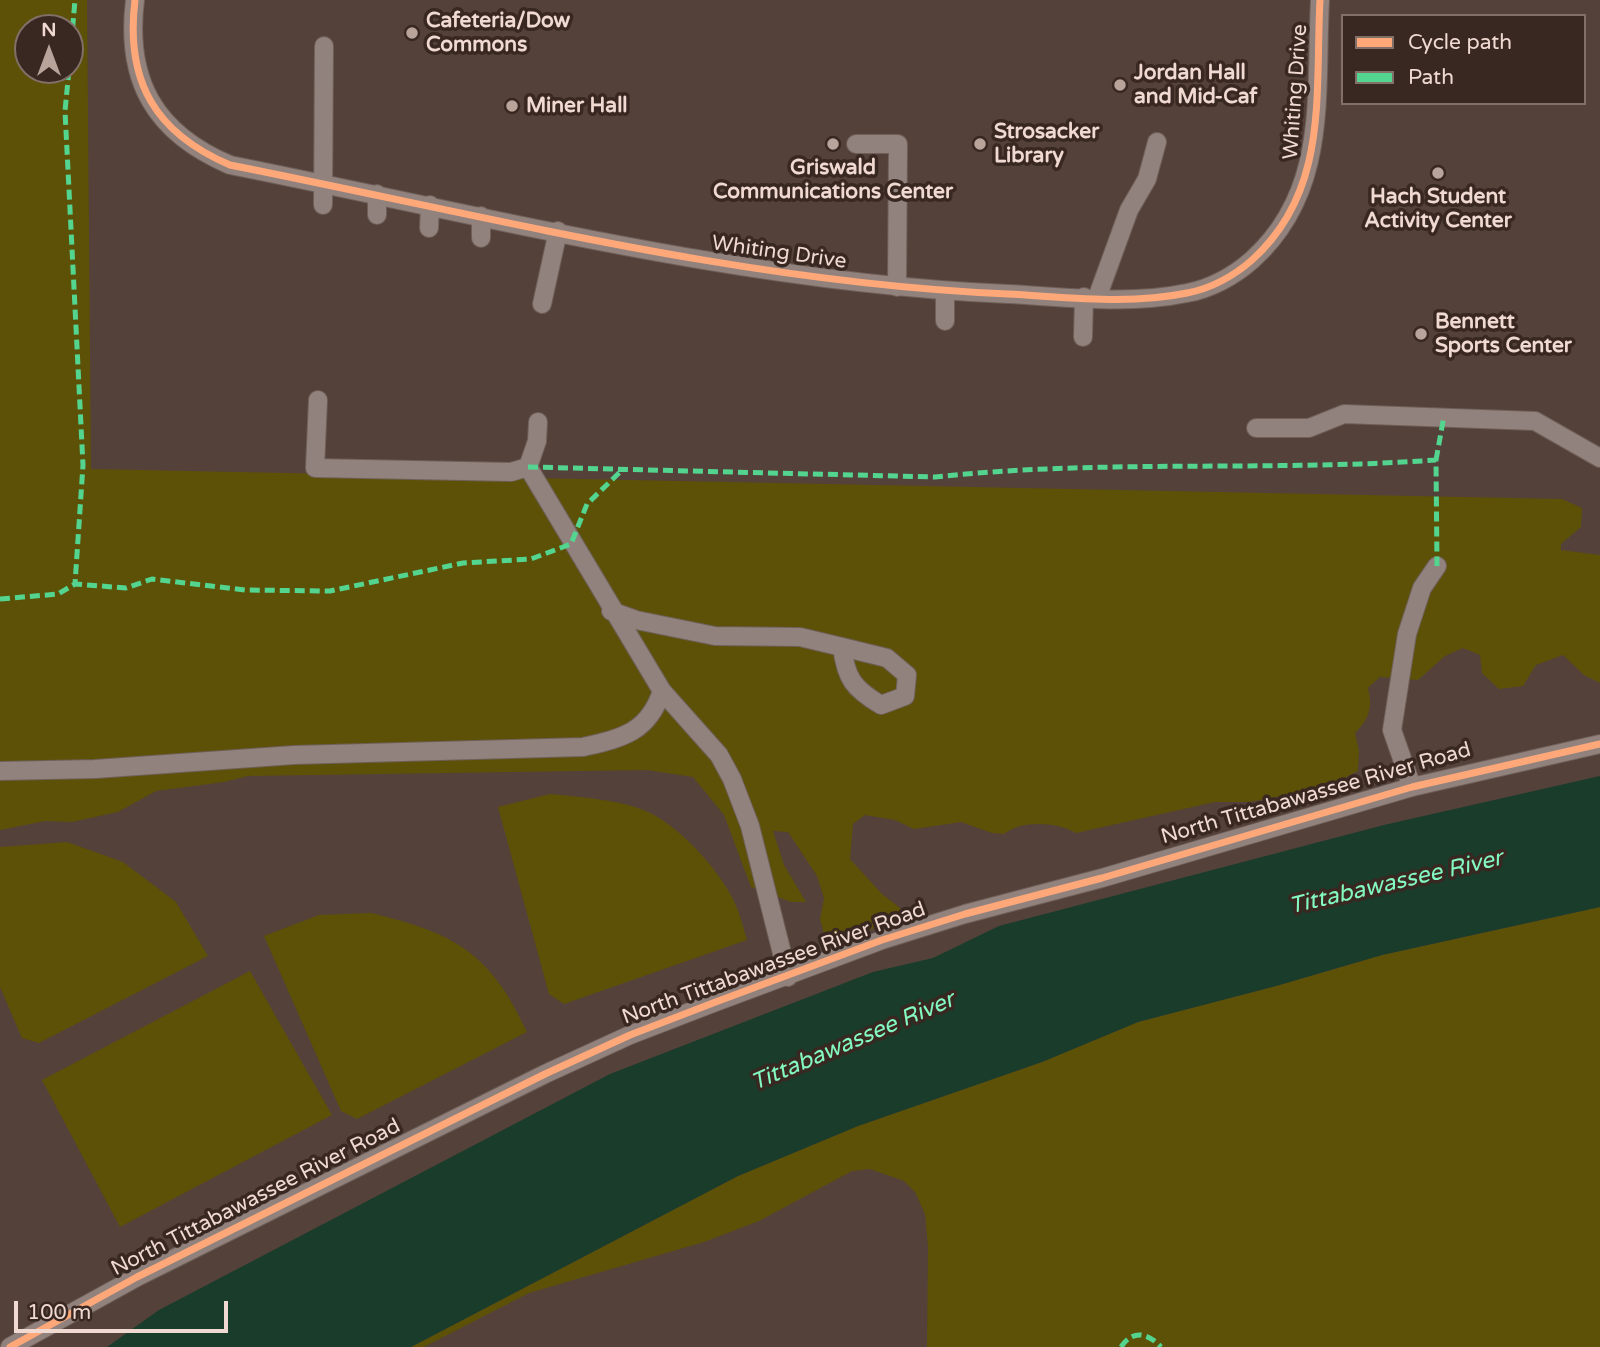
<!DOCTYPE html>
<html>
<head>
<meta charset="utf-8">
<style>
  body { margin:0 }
  #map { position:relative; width:1600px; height:1347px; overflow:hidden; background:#54413a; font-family:"Varela Round",sans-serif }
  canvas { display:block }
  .legend { position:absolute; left:1341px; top:14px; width:245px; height:91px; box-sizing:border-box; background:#392822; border:2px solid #826f68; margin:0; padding:9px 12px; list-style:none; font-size:21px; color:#f0d9d1 }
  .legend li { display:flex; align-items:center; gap:14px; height:35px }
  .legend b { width:35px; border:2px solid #826f68 }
  .north { position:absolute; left:14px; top:14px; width:70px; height:70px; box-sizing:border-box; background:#392822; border:2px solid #826f68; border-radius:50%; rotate:0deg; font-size:19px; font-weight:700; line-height:28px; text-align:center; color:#f0d9d1 }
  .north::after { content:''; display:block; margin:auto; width:24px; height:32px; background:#b9a49c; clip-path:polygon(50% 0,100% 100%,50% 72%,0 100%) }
  .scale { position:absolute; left:14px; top:1301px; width:214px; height:32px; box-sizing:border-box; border:4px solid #f0d9d1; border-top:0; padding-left:9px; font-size:21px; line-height:24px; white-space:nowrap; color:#f0d9d1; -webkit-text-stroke:5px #392822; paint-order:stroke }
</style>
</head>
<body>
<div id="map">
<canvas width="1600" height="1347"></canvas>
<ul class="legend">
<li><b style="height:9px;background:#fea87a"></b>Cycle path</li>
<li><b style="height:9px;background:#53d58f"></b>Path</li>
</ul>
<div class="north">N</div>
<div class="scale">100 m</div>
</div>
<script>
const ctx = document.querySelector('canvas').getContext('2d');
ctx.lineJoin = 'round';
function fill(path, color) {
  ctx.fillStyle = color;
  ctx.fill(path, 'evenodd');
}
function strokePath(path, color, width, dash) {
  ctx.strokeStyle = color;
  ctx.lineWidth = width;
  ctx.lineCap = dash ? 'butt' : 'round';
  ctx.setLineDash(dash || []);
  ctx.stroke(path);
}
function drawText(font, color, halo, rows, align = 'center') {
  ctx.font = font + ' "Varela Round",sans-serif';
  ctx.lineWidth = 7;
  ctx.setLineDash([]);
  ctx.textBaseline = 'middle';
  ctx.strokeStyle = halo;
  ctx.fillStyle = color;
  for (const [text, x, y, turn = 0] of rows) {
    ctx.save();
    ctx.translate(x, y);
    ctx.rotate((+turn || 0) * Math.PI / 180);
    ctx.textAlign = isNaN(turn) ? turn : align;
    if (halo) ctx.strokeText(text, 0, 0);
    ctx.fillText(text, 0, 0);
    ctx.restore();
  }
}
fill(new Path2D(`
  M 0,0 L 87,0 L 91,469 L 1562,499 L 1582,508 L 1581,527 L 1561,544 L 1561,550 L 1600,555 L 1600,683 L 1584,675 L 1563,655 L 1536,665 L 1523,686 L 1499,689 L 1482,673 L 1480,655 L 1463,648 L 1445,656 L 1418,680 L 1380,677 L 1368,688 C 1373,708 1369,719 1355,733 L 1359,751 L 1358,771 L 1331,785 L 1288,795 L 1249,802 L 1215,802 L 1076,833 C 1056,822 1022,820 1004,834 L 992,833 L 961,822 L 914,829 L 895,820 L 865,815 L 853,824 L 850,859 L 882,894 L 904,911 L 898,922 L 826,941 L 820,919 L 824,898 L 817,876 L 788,832 L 773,831 L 784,865 L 806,902 L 791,902 L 751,887 L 724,815 L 693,777 L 647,770 L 248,776 L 224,782 L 156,791 L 118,812 L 72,822 L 45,821 L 0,830 ZM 28,28 L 70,28 L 70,70 L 28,70 Z
  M 550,794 C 581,797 612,799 641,809 C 675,821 717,867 733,899 C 739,911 743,926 747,940 L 564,1004 L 549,994 L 498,807 Z
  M 67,842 L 123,862 L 176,902 L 208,956 L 39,1043 L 22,1038 L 0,987 L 0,847 Z
  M 1600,907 L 1600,1347 L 927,1347 L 928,1247 L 925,1214 L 915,1192 L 904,1181 L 870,1169 L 852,1171 L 759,1221 L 704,1242 L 529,1293 L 424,1347 L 411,1347 L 738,1176 L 858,1126 L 1042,1062 L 1138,1022 L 1276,986 L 1382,955 Z
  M 371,913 C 454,933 490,952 527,1032 L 357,1119 L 341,1111 L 264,936 L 319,915 Z
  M 250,971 L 332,1115 L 120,1227 L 42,1080 Z`), '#5d5108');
fill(new Path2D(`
  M 1600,776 L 1600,907 L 1382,955 L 1276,986 L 1138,1022 L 1042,1062 L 858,1126 L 738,1176 L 411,1347 L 107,1347 L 159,1310 L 610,1074 L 873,972 L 933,958 L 999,926 L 1384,825 Z`), '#193c2b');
const minor = new Path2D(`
  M 135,0 C 125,81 155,133 230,165 C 487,216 745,283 1008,294 C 1067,297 1129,305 1187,293 C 1210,289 1234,276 1252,260 C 1329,191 1315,95 1320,0
  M 856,144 L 898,144 L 897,287
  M 323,205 L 324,46
  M 377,215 L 377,194
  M 429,228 L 430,205
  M 481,238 L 481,216
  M 1097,298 L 1129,210 L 1147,179 L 1157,142
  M 542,304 L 558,231
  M 945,321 L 945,291
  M 1083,337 L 1084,297
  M 318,400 L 315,468 L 511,472 L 528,467 L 537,441 L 538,422
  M 1256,428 L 1309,428 L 1344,414 L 1535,421 L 1600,458
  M 528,467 L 662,691 L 719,755 L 732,779 L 750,826 L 788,977
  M 611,611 L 636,620 L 715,636 L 800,637 L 842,647 C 846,679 854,689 881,705 L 905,696 L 907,675 L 887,658 L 842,647
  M 0,771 L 95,769 L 294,755 L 583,747 C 622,738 648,733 662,691
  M 1412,787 L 1392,730 L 1407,634 L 1422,588 L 1437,566
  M 10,1347 L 137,1277 L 545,1074 L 630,1035 L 713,1003 L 882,940 L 965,914 L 1102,878 L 1412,787 L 1600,744`);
strokePath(minor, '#6f5f58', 20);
strokePath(minor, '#91827d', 18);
strokePath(new Path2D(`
  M 70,58 L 75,0
  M 69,70 L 65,111 L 83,465 L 75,584
  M 1436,460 L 1444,416
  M 528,467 L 935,477 C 1101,459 1269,472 1436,460 L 1437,566
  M 0,599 L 58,594 L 75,584 L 126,588 L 152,579 L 245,590 L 330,591 L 463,563 L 531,559 L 571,544 L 587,504 L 620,472
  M 1121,1347 C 1133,1329 1148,1333 1161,1347`), '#53d58f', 5, [10, 5]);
strokePath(new Path2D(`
  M 135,0 C 125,81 155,133 230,165 C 487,216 745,283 1008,294 C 1067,297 1129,305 1187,293 C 1210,289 1234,276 1252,260 C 1329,191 1315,95 1320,0
  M 10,1347 L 137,1277 L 545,1074 L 630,1035 L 713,1003 L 882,940 L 965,914 L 1102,878 L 1412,787 L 1600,744`), '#fea87a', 7);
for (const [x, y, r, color] of [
  [412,33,7,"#b9a49c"],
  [1120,85,7,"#b9a49c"],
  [512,106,7,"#b9a49c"],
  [833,144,7,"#b9a49c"],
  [980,144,7,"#b9a49c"],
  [1438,173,7,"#b9a49c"],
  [1421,334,7,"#b9a49c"]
]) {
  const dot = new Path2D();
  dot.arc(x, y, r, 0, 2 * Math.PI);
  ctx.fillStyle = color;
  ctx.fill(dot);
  strokePath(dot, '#392822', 2.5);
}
drawText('bold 21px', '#f0d9d1', '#392822', [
  ["Cafeteria/Dow",426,21],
  ["Commons",426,45],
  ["Jordan Hall",1134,73],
  ["and Mid-Caf",1134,97],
  ["Miner Hall",526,106],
  ["Strosacker",994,132],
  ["Library",994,156],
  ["Griswald",833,168,"center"],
  ["Communications Center",833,192,"center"],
  ["Hach Student",1438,197,"center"],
  ["Activity Center",1438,221,"center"],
  ["Bennett",1435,322],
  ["Sports Center",1435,346]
], 'left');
drawText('21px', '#f0d9d1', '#392822', [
  ["Whiting Drive",1296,92,-86],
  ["Whiting Drive",779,253,8],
  ["North Tittabawassee River Road",1316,794,-16],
  ["North Tittabawassee River Road",774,964,-20],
  ["North Tittabawassee River Road",256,1198,-27]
]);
drawText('italic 23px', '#83f9bf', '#392822', [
  ["Tittabawassee River",1396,883,-13],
  ["Tittabawassee River",853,1042,-23]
]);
</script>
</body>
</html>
